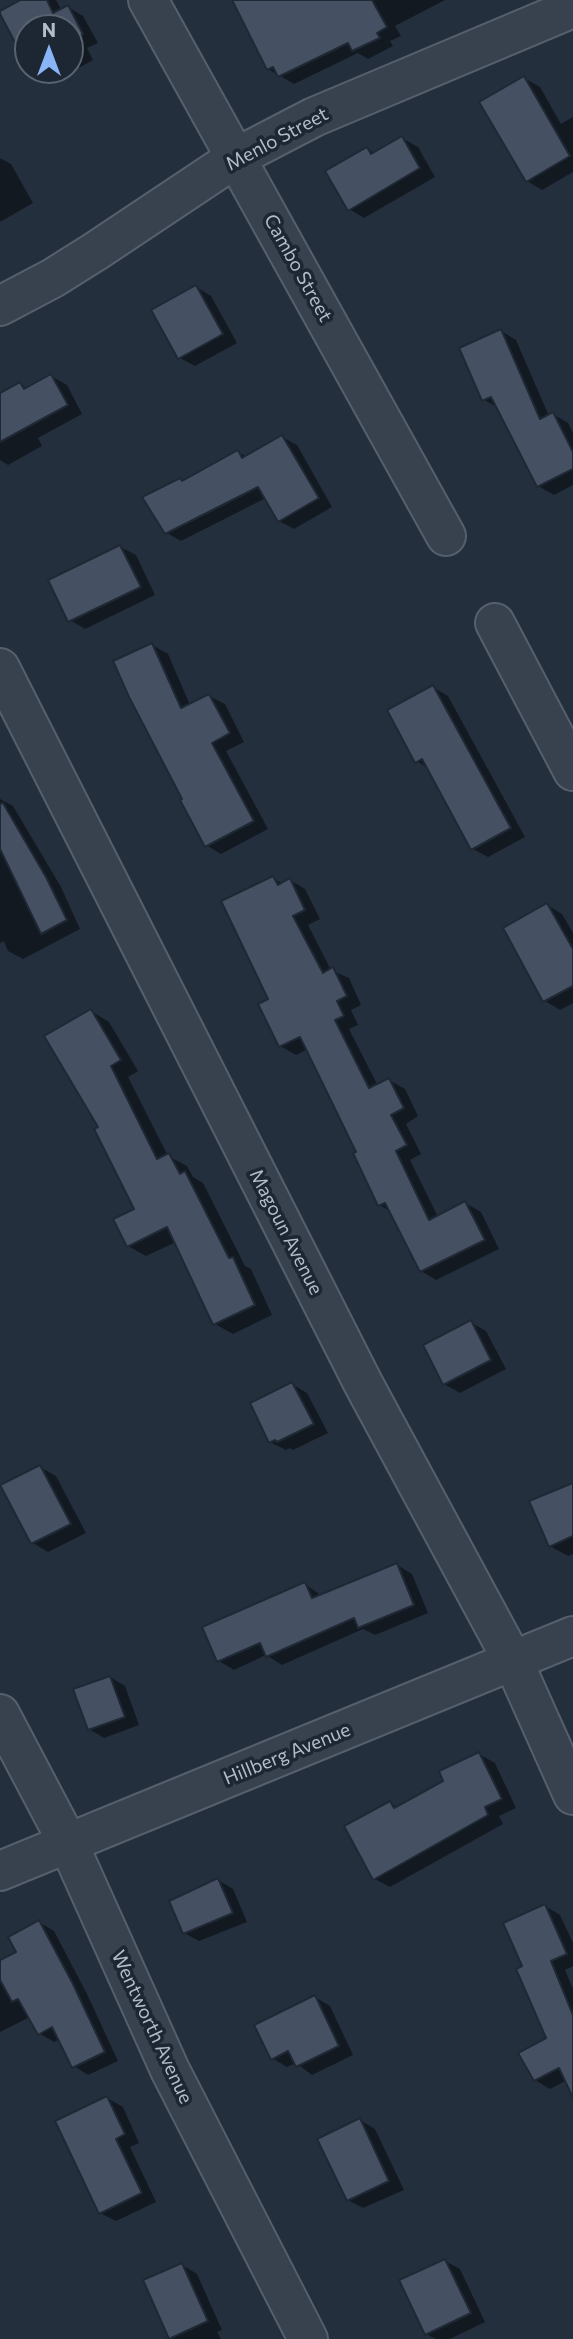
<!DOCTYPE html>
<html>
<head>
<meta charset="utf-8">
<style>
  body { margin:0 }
  #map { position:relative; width:573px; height:2339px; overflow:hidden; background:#242f3e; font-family:Commissioner,sans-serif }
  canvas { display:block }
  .north { position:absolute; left:14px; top:14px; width:70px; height:70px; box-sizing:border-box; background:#1d2633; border:2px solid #59626f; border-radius:50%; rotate:0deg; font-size:19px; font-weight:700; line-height:28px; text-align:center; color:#b4bcc9 }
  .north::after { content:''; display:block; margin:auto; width:24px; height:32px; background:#8ab4f8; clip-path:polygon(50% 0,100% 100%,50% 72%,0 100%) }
</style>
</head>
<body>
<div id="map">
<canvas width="573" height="2339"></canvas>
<div class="north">N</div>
</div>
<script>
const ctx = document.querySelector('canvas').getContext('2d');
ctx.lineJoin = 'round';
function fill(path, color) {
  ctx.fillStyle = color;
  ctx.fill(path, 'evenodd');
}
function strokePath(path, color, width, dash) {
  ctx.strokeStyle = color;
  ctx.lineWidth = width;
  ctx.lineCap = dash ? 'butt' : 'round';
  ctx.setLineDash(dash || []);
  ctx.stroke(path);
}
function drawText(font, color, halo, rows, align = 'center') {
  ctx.font = font + ' Commissioner,sans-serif';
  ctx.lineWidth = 7;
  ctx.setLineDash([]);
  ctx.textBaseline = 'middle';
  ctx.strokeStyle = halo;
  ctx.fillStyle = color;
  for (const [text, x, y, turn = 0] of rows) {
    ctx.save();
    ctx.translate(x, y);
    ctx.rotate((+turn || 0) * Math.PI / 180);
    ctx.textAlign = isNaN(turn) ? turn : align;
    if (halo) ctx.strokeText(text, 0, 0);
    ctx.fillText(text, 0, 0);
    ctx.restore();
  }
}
fill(new Path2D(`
  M 23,0 L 56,0 L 62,11 L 68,7 L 83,16 L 98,43 L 87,48 L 93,60 L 50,84 L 34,75 L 32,70 L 70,70 L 70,28 L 28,28 L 28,63 Z
  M 242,0 L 445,0 L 395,26 L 401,36 L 390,41 L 393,46 L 368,59 L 358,53 L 294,84 L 268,69 Z
  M 524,78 L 540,87 L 561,124 L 573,117 L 573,172 L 542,190 L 527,181 Z
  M 402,138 L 418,147 L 435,177 L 364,218 L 349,209 L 367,149 L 376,154 Z
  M 0,158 L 11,164 L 33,203 L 0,222 Z
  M 196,287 L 211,296 L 237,343 L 195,366 L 180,358 Z
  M 501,331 L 516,340 L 549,416 L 553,414 L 568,423 L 573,433 L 573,485 L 554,495 L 538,486 L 498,408 L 483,399 Z
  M 51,376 L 67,385 L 82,414 L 38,438 L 42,446 L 8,465 L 0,460 L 0,395 L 20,384 L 28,389 Z
  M 282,437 L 297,445 L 332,507 L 294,529 L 279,521 L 266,498 L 181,541 L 167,533 L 184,482 L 238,452 L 247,457 Z
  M 120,547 L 136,555 L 155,595 L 85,629 L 70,620 Z
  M 152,645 L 168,654 L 190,705 L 209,696 L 225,704 L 244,742 L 226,751 L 268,829 L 221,854 L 206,845 L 185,799 Z
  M 433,687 L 448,696 L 525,837 L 488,857 L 473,849 L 428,768 L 417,761 Z
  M 0,799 L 13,806 L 61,887 L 80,929 L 23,959 L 8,951 L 4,941 L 0,943 Z
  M 273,878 L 283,884 L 290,880 L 305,889 L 320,919 L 308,925 L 331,970 L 349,978 L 361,1005 L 351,1010 L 358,1025 L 349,1029 L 378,1086 L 389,1080 L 405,1089 L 418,1116 L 406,1124 L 421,1154 L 410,1160 L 438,1217 L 465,1203 L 481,1212 L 499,1249 L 436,1280 L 421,1271 L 391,1212 L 380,1205 L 359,1152 L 308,1049 L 296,1055 L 280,1046 L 270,1000 Z
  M 547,905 L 562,914 L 573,933 L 573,1003 L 560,1010 L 545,1001 Z
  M 91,1011 L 109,1022 L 138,1071 L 128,1077 L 168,1156 L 187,1166 L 193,1177 L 203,1183 L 245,1266 L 251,1269 L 272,1315 L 233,1334 L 215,1324 L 176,1242 L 146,1256 L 128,1246 L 137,1210 L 100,1128 Z
  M 470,1322 L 486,1331 L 506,1369 L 460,1393 L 444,1384 Z
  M 292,1384 L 307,1393 L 328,1433 L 293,1450 L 290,1448 L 286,1450 L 270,1442 Z
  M 40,1467 L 56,1476 L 86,1533 L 48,1552 L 33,1543 Z
  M 573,1485 L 573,1554 L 568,1556 L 550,1546 Z
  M 397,1565 L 412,1574 L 428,1613 L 375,1635 L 363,1629 L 282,1665 L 266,1655 L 234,1670 L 219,1661 L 305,1584 L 322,1596 Z
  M 110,1677 L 125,1686 L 139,1725 L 104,1738 L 89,1729 Z
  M 479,1754 L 495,1763 L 516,1808 L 499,1816 L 503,1824 L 390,1887 L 375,1879 L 390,1803 L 399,1808 L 445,1782 Z
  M 218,1880 L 233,1889 L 247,1922 L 199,1941 L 184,1933 Z
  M 545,1906 L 560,1915 L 573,1943 L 573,1966 L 565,1970 L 573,1989 L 573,2077 L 550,2089 L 535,2080 L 549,2039 L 525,1967 Z
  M 39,1922 L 54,1931 L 87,1994 L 118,2061 L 88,2075 L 74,2066 L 60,2039 L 54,2042 L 39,2033 L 30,2017 L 0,2032 L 0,1962 L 18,1953 Z
  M 315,1997 L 330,2006 L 353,2055 L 312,2075 L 296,2063 L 287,2067 L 272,2058 Z
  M 107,2098 L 123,2107 L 139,2143 L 130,2147 L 156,2202 L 116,2221 L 100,2213 Z
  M 360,2120 L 375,2129 L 404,2190 L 363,2208 L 348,2200 Z
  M 445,2261 L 460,2269 L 485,2322 L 450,2339 L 436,2339 L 426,2334 Z
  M 182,2265 L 197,2274 L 222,2330 L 217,2332 L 221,2339 L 171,2339 L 145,2281 Z`), '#0007');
const building = new Path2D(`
  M 20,0 L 47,0 L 53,13 L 68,5 L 83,34 L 73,40 L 79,51 L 70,56 L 70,28 L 28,28 L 28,67 L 0,14 L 0,11 Z
  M 232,0 L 372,0 L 387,27 L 377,33 L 380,38 L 352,51 L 348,43 L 278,77 L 273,67 L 267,70 Z
  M 524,76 L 570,156 L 526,182 L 479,102 Z
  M 402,136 L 420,168 L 348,211 L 325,171 L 367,147 L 371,154 Z
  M 196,285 L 223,334 L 178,359 L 151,310 Z
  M 501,329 L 540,419 L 553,412 L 573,452 L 573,469 L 537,487 L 491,397 L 482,401 L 459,348 Z
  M 51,374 L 68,405 L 0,442 L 0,393 L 20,382 L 24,389 Z
  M 282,435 L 319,498 L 278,522 L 258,487 L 165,534 L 142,497 L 180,478 L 182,481 L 238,450 L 242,458 Z
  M 120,545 L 141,587 L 68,622 L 48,580 Z
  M 152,643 L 181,708 L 209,694 L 230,733 L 212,743 L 254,821 L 205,847 L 180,800 L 182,799 L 129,697 L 113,661 Z
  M 433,685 L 511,828 L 471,850 L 422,759 L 415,763 L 387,710 Z
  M 3,803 L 46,877 L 67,920 L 41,934 L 0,849 L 0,804 Z
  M 273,876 L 278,885 L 290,878 L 305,910 L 293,916 L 323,973 L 333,967 L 347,996 L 337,1001 L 344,1016 L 335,1020 L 369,1088 L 389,1078 L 404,1108 L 391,1115 L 407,1145 L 396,1151 L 429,1220 L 465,1201 L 485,1240 L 420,1272 L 385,1203 L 378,1206 L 353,1153 L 356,1152 L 300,1037 L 279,1047 L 258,1004 L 268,999 L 221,901 Z
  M 547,903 L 573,949 L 573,986 L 543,1002 L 503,928 Z
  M 91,1009 L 121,1060 L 111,1066 L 157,1159 L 169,1153 L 180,1174 L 185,1171 L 229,1258 L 233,1257 L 255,1305 L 213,1325 L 167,1227 L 127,1247 L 113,1219 L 134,1209 L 94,1129 L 98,1127 L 44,1036 Z
  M 471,1320 L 491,1360 L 443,1385 L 423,1345 Z
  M 292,1382 L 314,1424 L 277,1442 L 275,1440 L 269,1443 L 250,1403 Z
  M 40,1465 L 71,1524 L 31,1544 L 0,1485 Z
  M 573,1483 L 573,1536 L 549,1547 L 529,1501 Z
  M 397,1563 L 414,1605 L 358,1628 L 354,1618 L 266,1657 L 260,1643 L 217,1662 L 202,1627 L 305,1582 L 312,1598 Z
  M 110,1676 L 125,1717 L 88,1730 L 73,1689 Z
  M 479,1752 L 502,1799 L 485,1807 L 488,1815 L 373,1880 L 344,1826 L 390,1801 L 394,1808 L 443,1781 L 439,1771 Z
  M 218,1878 L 233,1913 L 183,1934 L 169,1901 Z
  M 545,1904 L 567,1954 L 551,1961 L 573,2015 L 573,2098 L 559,2068 L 534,2081 L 518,2053 L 546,2038 L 516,1969 L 522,1966 L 503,1923 Z
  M 39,1920 L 73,1984 L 105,2052 L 72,2068 L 52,2027 L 38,2035 L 18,1999 L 12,2002 L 0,1980 L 0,1960 L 16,1952 L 8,1937 Z
  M 315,1995 L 339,2046 L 296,2067 L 288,2051 L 271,2060 L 254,2025 Z
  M 107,2096 L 125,2134 L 116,2139 L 142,2193 L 99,2214 L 55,2121 Z
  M 360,2118 L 389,2181 L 347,2201 L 317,2139 Z
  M 445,2259 L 471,2313 L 425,2335 L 399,2280 Z
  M 182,2263 L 208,2321 L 169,2339 L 143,2280 Z`);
fill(building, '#455162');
strokePath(building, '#1f2835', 2);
const minor = new Path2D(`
  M 148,0 L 446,536
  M 0,306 L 53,278 L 96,251 L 237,157 L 314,117 L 573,8
  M 495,623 L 573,771
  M 0,668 L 364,1385 L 513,1661 L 573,1795
  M 0,1714 L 68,1843 L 170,2070 L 308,2339
  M 0,1871 L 573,1636`);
strokePath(minor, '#565f6c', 42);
strokePath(minor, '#38414e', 38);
drawText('19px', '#b4bcc9', '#1d2633', [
  ["Menlo Street",277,139,-28],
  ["Cambo Street",298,268,61],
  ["Magoun Avenue",286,1232,63],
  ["Hillberg Avenue",287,1754,-22],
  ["Wentworth Avenue",152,2027,65]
]);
</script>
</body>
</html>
